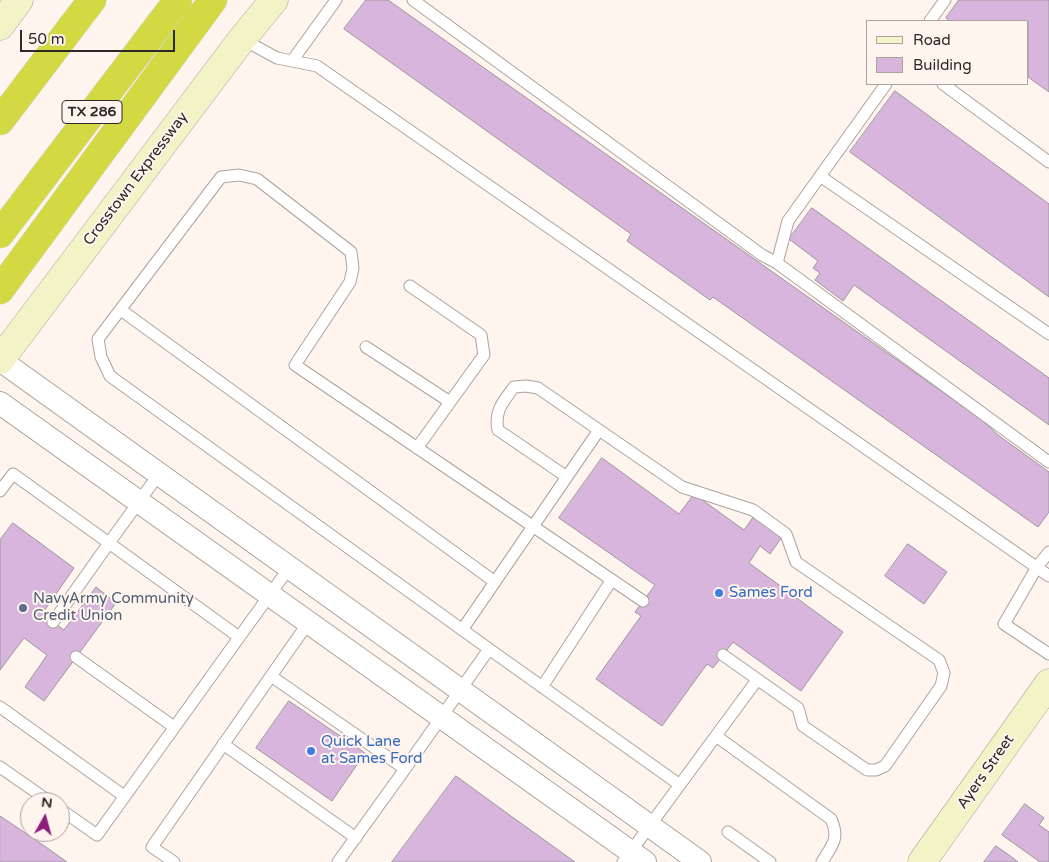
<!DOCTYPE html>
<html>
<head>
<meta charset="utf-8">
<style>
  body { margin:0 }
  #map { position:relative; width:1049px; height:862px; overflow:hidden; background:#fff4ee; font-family:"Varela Round",sans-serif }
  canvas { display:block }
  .legend { position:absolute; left:866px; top:20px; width:162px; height:65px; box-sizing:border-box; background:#fff4ee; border:1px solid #aba39e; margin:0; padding:6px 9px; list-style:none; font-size:15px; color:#2c2926 }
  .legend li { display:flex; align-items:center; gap:10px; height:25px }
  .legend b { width:25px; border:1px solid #aba39e }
  .north { position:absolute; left:20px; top:792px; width:50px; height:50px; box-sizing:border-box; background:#fff4ee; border:1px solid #aba39e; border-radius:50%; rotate:7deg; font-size:14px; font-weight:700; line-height:20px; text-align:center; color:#2c2926 }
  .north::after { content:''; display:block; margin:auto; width:18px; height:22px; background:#8f1d7e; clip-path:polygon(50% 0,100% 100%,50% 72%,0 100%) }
  .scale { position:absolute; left:20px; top:30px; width:155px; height:22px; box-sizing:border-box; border:2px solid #2c2926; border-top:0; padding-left:6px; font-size:15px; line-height:18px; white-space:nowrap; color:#2c2926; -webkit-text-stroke:4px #fff4ee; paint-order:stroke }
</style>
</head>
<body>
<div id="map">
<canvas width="1049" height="862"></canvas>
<ul class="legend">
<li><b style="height:6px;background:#f2f4c7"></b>Road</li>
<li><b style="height:14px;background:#d7b5dc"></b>Building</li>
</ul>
<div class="north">N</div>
<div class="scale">50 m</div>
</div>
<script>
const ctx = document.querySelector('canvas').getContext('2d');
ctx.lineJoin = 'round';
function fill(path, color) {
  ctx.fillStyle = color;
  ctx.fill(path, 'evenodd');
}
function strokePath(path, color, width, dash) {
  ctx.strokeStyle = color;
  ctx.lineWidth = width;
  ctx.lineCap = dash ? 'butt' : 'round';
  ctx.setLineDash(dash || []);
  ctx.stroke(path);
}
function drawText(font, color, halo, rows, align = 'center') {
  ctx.font = font + ' "Varela Round",sans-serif';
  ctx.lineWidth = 4;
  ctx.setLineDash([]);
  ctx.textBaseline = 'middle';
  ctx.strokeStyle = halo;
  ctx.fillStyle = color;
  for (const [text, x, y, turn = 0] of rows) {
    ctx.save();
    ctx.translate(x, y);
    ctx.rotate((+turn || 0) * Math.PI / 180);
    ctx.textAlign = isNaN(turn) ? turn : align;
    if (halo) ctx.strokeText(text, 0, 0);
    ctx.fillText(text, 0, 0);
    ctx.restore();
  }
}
const building = new Path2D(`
  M 366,0 L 388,0 L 982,420 L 998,435 L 1049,472 L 1049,512 L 1038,527 L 713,297 L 710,300 L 627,241 L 631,234 L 344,29 Z
  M 959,0 L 1049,0 L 1049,92 L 1028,77 L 1028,21 L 950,21 L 946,18 Z
  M 895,91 L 1049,204 L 1049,297 L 850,152 Z
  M 812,208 L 1049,378 L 1049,425 L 854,285 L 843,301 L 815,280 L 820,273 L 813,268 L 818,261 L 789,239 Z
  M 602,458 L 679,514 L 694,494 L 744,530 L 754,516 L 782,537 L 770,554 L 760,546 L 749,563 L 843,632 L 801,691 L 733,642 L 713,668 L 707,664 L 662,726 L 596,679 L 641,616 L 635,612 L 655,585 L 559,518 Z
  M 13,523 L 74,568 L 42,614 L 64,630 L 96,587 L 116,603 L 44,701 L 25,687 L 47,655 L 24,638 L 0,670 L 0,540 Z
  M 908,544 L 947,572 L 924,604 L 885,576 Z
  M 289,701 L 365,753 L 332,801 L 256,748 Z
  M 456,776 L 515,819 L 575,862 L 392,862 Z
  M 1025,804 L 1044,818 L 1039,825 L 1049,832 L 1049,862 L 1040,862 L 1002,835 Z
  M 0,816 L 43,845 L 67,862 L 0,862 Z
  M 996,846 L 1009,855 L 1018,862 L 984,862 Z`);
fill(building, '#d7b5dc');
strokePath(building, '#9d969e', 1);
const lane = new Path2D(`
  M 413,0 L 762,255 L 777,263
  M 930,21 L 945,0
  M 242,39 L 277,58 L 317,66 L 1049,576
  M 292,61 L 336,0
  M 886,84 L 788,221 L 777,263 L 1049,462
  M 943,84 L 1049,162
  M 820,176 L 1049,334
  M 410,286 L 481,335 L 484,355 L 417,448
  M 121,310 L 495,582
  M 366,347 L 450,402
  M 567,477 L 498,430 C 494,411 503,402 514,387 L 526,386 L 538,388 L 599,430
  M 0,491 L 13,474 L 109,543 L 159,474
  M 1049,552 L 1037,567 L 1004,624 L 1049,654
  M 53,622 L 109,543 L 239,637
  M 308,623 L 271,676 L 405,769 L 489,649 L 110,376 L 101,357 L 98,339 L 221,177 L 239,175 L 257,179 L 351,252 L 353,268 L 350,282 L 295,365 L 643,601
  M 462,630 L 599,430 L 682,487 L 753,510 L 786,534 L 796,562 L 939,660 L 944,673 L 941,686 L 885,766 L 876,770 L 867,770 L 803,726 L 798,708 L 723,655
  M 489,649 L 680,785
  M 76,657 L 174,727
  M 542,687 L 611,581
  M 0,707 L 124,796
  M 716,736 L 831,819 C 840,839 832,845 822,862
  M 223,744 L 356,838
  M 0,767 L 50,802
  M 60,809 L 97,835 L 289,568
  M 728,832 L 770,862
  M 174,862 L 152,847 L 271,676
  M 338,862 L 405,769
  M 623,862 L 757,680`);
const street = new Path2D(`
  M 0,360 L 700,862
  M 0,403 L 645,862`);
const secondary = new Path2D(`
  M 0,26 L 19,0
  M 0,360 L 242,39 L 274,0
  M 922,862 L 1049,683`);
const highway = new Path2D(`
  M 0,121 L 92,0
  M 0,234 L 178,0
  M 0,290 L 213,0`);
strokePath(lane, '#ada39d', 13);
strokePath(street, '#ada39d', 24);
strokePath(secondary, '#ada39d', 29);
strokePath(highway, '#d5d4d4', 29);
strokePath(lane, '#fff', 11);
strokePath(street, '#fff', 22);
strokePath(secondary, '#f2f4c7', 28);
strokePath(highway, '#d3d943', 28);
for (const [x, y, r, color] of [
  [719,593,5,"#3f7fe0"],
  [23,608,5,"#5c6f8a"],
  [311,751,5,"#3f7fe0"]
]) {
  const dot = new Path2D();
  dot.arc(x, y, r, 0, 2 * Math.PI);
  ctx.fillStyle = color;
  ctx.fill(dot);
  strokePath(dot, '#fff4ee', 2);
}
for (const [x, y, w] of [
  [92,112,60]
]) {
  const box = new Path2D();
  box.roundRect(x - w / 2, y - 11.5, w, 23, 4);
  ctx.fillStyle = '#fff4ee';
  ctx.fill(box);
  strokePath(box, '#2c2926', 1);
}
drawText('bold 14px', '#2c2926', null, [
  ["TX 286",92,112]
]);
drawText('15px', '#2c2926', '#fff4ee', [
  ["Crosstown Expressway",136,179,-53],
  ["Ayers Street",986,772,-55]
]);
drawText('15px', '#366cbe', '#fff4ee', [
  ["Sames Ford",729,593],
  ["Quick Lane",321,742],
  ["at Sames Ford",321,759]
], 'left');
drawText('15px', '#4e5e75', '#fff4ee', [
  ["NavyArmy Community",33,599],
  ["Credit Union",33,616]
], 'left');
</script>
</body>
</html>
